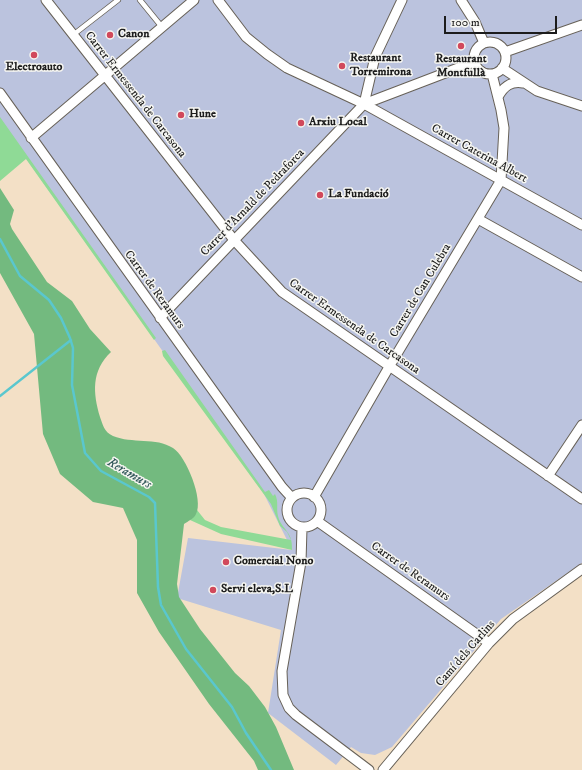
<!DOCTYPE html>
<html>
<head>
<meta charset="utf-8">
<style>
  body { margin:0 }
  #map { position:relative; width:582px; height:770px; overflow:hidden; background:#f3e0c6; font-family:"IM FELL DW Pica",serif }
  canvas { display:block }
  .scale { position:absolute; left:444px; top:16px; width:113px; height:18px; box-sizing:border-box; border:2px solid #1c1c1c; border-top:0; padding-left:5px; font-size:12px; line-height:14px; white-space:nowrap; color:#1c1c1c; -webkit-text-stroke:3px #f6f6f2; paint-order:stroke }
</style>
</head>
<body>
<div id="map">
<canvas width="582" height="770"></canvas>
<div class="scale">100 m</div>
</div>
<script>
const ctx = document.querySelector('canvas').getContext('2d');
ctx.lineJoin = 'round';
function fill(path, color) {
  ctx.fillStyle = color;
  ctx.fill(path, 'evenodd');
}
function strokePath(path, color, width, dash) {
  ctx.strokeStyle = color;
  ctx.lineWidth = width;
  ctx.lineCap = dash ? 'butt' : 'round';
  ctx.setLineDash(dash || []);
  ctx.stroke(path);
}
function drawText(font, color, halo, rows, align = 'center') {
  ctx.font = font + ' "IM FELL DW Pica",serif';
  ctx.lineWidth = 3;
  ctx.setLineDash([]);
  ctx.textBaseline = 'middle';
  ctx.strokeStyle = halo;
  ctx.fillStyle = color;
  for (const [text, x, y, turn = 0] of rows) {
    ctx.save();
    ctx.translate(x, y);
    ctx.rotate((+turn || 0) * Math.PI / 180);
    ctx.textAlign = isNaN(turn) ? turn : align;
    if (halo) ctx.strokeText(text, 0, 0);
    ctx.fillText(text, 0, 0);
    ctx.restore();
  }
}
fill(new Path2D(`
  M 0,0 L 582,0 L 582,563 L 501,619 L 392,747 L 375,755 L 361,753 L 351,747 L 336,765 L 268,713 L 281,630 L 177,598 L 188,538 L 292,550 L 264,494 L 0,122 Z`), '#bbc3de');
fill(new Path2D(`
  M 0,117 L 156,338 L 154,340 L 26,159 L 0,181 Z
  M 165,350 L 265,492 L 269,490 L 273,496 L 275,494 C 279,502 276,508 278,516 C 282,531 293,530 292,550 L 221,534 L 190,520 L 197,510 L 205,520 L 221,527 L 291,540 L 287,532 L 280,526 L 271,504 L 163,356 L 162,351 Z`), '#8fda96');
fill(new Path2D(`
  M 0,188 L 14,210 L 10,224 L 12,229 L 47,282 L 72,301 L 90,329 L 111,352 C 91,371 93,393 100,417 C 103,425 104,432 113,436 C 132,444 156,437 173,448 C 186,456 204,500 196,514 C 194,519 188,521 184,524 L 177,584 L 179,597 L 200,629 L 235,673 L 249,686 L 265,707 L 276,727 L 294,770 L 258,770 L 254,761 L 209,704 L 159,632 L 137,593 L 137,540 L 123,508 L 93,502 L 60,474 L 43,434 L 34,334 L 0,273 Z`), '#73ba7f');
strokePath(new Path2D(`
  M 0,239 L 20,276 L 49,300 L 61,318 L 70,338 L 73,348 L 72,385 L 85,453 L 101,471 L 149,497 L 155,503 L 158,587 L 161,605 L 186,649 L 232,707 L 246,733 L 271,770
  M 0,396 L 71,340`), '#5ac7ce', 2.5);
const lane = new Path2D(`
  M 140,0 L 162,27
  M 73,35 L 118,0`);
const street = new Path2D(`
  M 46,0 L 234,240 L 282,292 L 582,499
  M 218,0 L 246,37 L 267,54 L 287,68 L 364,104 L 582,225
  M 461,0 L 475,22 L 484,43
  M474 58a16 16 0 1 1 32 0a16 16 0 1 1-32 0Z
  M 505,52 L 582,25
  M 502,68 L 537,91 L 582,106
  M 0,93 L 282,487 L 292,498
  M 498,97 C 504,86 511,81 523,83
  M 364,104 L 375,57 L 402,0
  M 31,138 L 194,0
  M 478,219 L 582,277
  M 160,318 L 364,104 L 474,62
  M 548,476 L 582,425
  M287 510a17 17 0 1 1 34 0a17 17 0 1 1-34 0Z
  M 314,497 L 389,367 L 501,180 L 504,128 L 501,110 L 492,74
  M 317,521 L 489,643
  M 302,528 L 301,562 L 282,671 L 283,695 L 289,708 L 296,715 L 369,770
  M 383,770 L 489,643 L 513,619 L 582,569`);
strokePath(lane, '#676158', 6);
strokePath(street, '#676158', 11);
strokePath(lane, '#fff', 4.5);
strokePath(street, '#fff', 9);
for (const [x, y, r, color] of [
  [110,35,4,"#d1495b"],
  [461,46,4,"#d1495b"],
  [34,55,4,"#d1495b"],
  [342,66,4,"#d1495b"],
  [181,115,4,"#d1495b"],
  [301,123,4,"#d1495b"],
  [320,195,4,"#d1495b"],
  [226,562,4,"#d1495b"],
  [213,590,4,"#d1495b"]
]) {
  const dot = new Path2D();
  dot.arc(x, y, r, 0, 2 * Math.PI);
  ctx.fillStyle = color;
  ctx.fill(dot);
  strokePath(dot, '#f6f6f2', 1.5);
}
drawText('bold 12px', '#1c1c1c', '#f6f6f2', [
  ["Canon",118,35],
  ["Restaurant",350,59],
  ["Torremirona",350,73],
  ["Restaurant",461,60,"center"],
  ["Montfullà",461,74,"center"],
  ["Electroauto",34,68,"center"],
  ["Hune",189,115],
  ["Arxiu Local",309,123],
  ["La Fundació",328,195],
  ["Comercial Nono",234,562],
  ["Servi eleva,S.L",221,590]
], 'left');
drawText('12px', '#1c1c1c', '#f6f6f2', [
  ["Carrer Ermessenda de Carcasona",135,95,52],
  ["Carrer Caterina Albert",479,154,29],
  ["Carrer d'Arnald de Pedraforca",253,203,-46],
  ["Carrer de Reramurs",154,290,54],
  ["Carrer de Can Culebra",421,291,-59],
  ["Carrer Ermessenda de Carcasona",354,327,35],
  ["Carrer de Reramurs",410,572,35],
  ["Camí dels Carlins",466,654,-49]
]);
drawText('italic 13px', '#32585a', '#f6f6f2', [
  ["Reramurs",129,474,30]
]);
</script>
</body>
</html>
